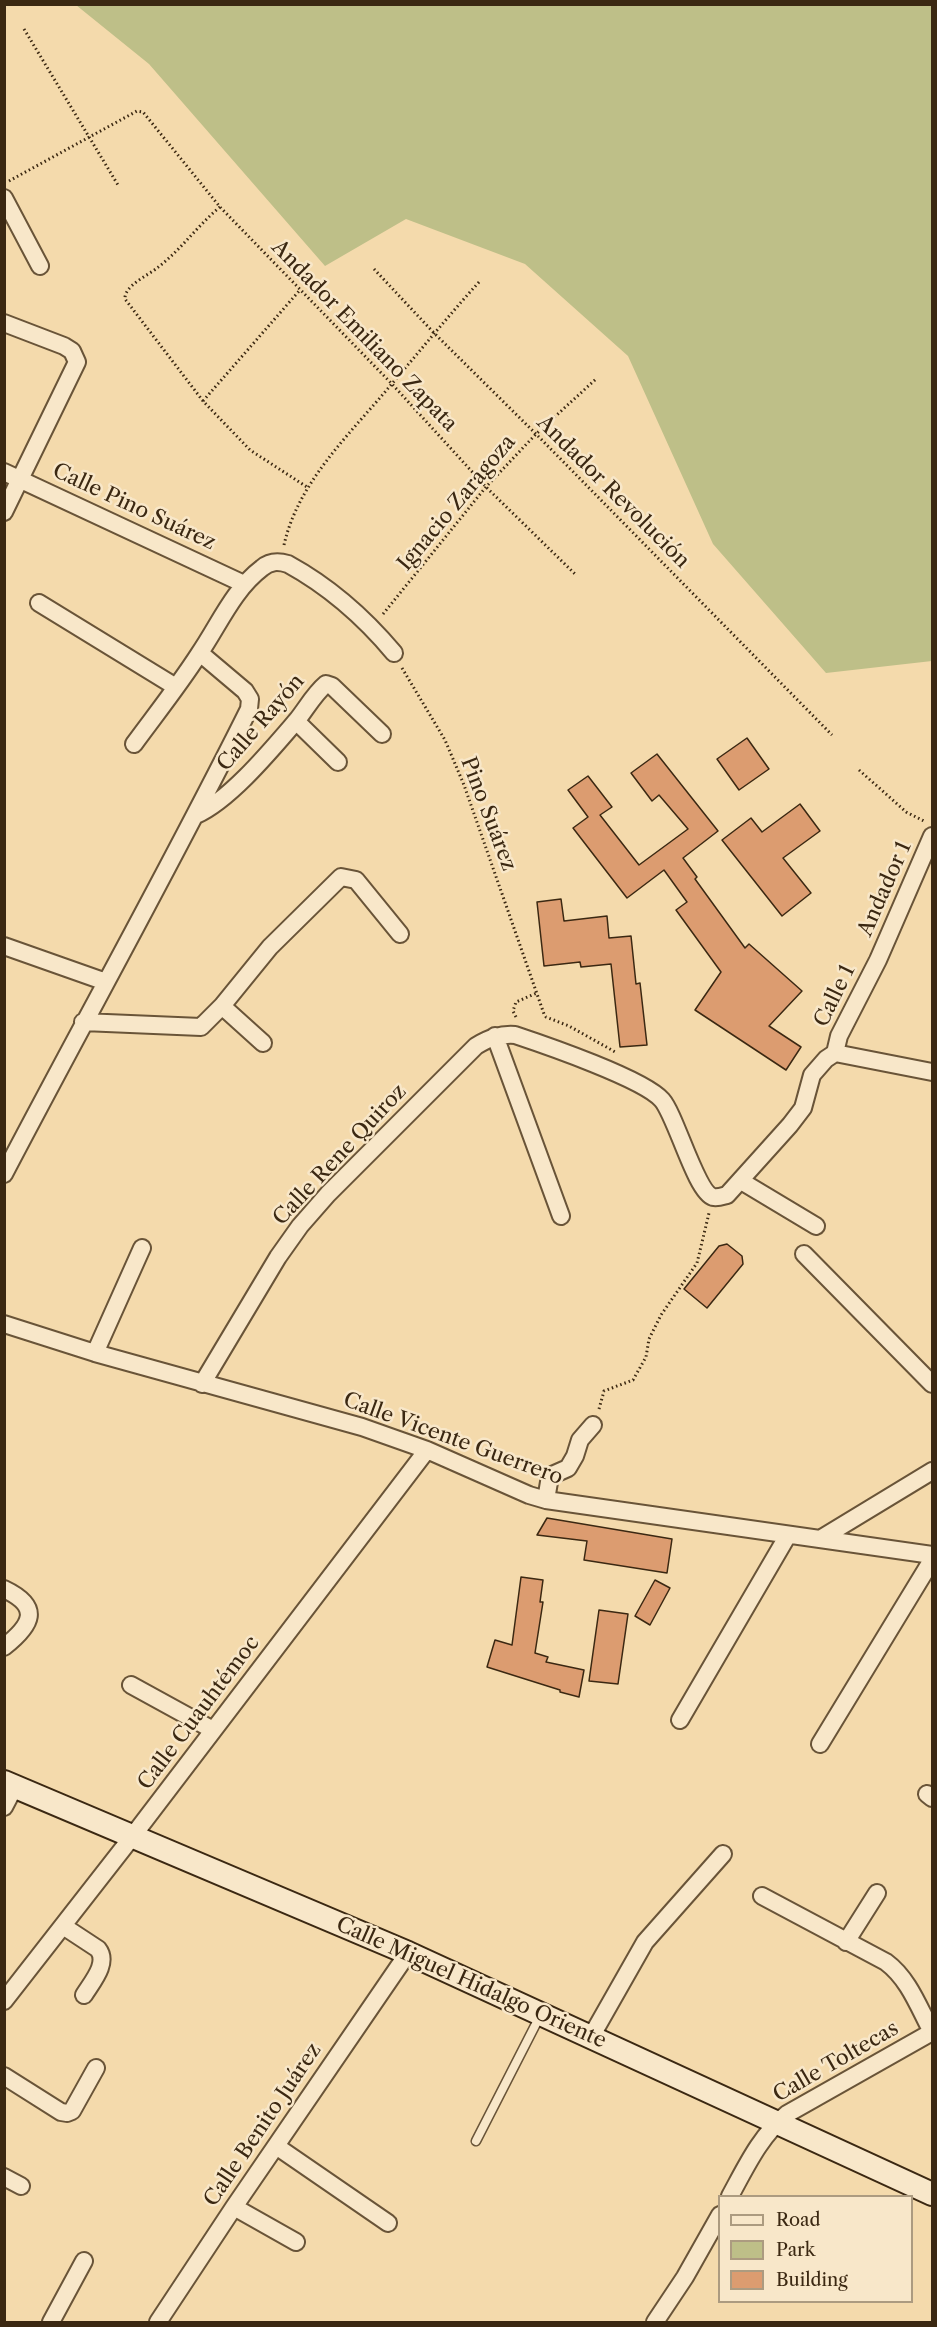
<!DOCTYPE html>
<html>
<head>
<meta charset="utf-8">
<style>
  body { margin:0 }
  #map { position:relative; width:937px; height:2327px; overflow:hidden; background:#f4daac; font-family:"Libre Caslon Text",serif }
  canvas { display:block }
  .frame { position:absolute; inset:0; border:6px solid #3b2812; pointer-events:none }
  .legend { position:absolute; left:718px; top:2195px; width:195px; height:108px; box-sizing:border-box; background:#f8e7c9; border:2px solid #ac9b80; margin:0; padding:8px 10px; list-style:none; font-size:18px; color:#3b2812 }
  .legend li { display:flex; align-items:center; gap:12px; height:30px }
  .legend b { width:30px; border:2px solid #ac9b80 }
</style>
</head>
<body>
<div id="map">
<canvas width="937" height="2327"></canvas>
<div class="frame"></div>
<ul class="legend">
<li><b style="height:8px;background:#f8e7c9"></b>Road</li>
<li><b style="height:16px;background:#bebf88"></b>Park</li>
<li><b style="height:16px;background:#dc9c70"></b>Building</li>
</ul>
</div>
<script>
const ctx = document.querySelector('canvas').getContext('2d');
ctx.lineJoin = 'round';
function fill(path, color) {
  ctx.fillStyle = color;
  ctx.fill(path, 'evenodd');
}
function strokePath(path, color, width, dash) {
  ctx.strokeStyle = color;
  ctx.lineWidth = width;
  ctx.lineCap = dash ? 'butt' : 'round';
  ctx.setLineDash(dash || []);
  ctx.stroke(path);
}
function drawText(font, color, halo, rows, align = 'center') {
  ctx.font = font + ' "Libre Caslon Text",serif';
  ctx.lineWidth = 5;
  ctx.setLineDash([]);
  ctx.textBaseline = 'middle';
  ctx.strokeStyle = halo;
  ctx.fillStyle = color;
  for (const [text, x, y, turn = 0] of rows) {
    ctx.save();
    ctx.translate(x, y);
    ctx.rotate((+turn || 0) * Math.PI / 180);
    ctx.textAlign = isNaN(turn) ? turn : align;
    if (halo) ctx.strokeText(text, 0, 0);
    ctx.fillText(text, 0, 0);
    ctx.restore();
  }
}
fill(new Path2D(`
  M 76,5 L 932,5 L 932,661 L 826,673 L 713,544 L 628,356 L 525,264 L 406,219 L 325,266 L 149,64 Z`), '#bebf88');
const building = new Path2D(`
  M 747,738 L 769,769 L 739,790 L 717,759 Z
  M 657,754 L 718,831 L 683,858 L 697,877 L 695,879 L 745,948 L 749,944 L 802,991 L 769,1026 L 801,1047 L 786,1070 L 695,1010 L 721,972 L 676,910 L 687,902 L 664,870 L 627,898 L 573,828 L 588,817 L 568,790 L 588,776 L 612,807 L 600,815 L 639,865 L 688,829 L 659,795 L 652,801 L 631,773 Z
  M 800,804 L 820,831 L 783,858 L 811,893 L 782,916 L 722,840 L 751,818 L 762,832 Z
  M 561,899 L 564,921 L 607,916 L 609,938 L 631,936 L 636,984 L 640,983 L 647,1045 L 620,1047 L 611,964 L 581,967 L 580,962 L 544,966 L 537,902 Z
  M 727,1244 L 742,1256 L 743,1264 L 707,1308 L 684,1289 L 719,1246 Z
  M 547,1518 L 672,1539 L 667,1573 L 584,1560 L 587,1541 L 537,1535 Z
  M 521,1577 L 543,1580 L 540,1602 L 543,1602 L 535,1653 L 548,1657 L 546,1662 L 584,1670 L 579,1697 L 560,1692 L 560,1690 L 487,1667 L 495,1640 L 512,1645 Z
  M 655,1580 L 670,1588 L 650,1625 L 635,1616 Z
  M 599,1610 L 628,1614 L 618,1684 L 589,1681 Z`);
fill(building, '#dc9c70');
strokePath(building, '#3b2812', 1.5);
const lane = new Path2D(`
  M 476,2141 L 541,2014`);
const street = new Path2D(`
  M 4,198 L 40,266
  M 4,323 L 64,346 L 72,351 L 77,362 L 4,512
  M 4,472 L 244,584
  M 39,603 L 176,687
  M 296,721 L 338,762
  M 134,744 C 156,714 179,685 199,654 C 219,625 233,590 262,568 C 270,561 278,561 288,564 C 330,587 363,616 394,653
  M 196,815 C 230,800 272,749 297,720 C 306,709 314,694 326,684 L 332,686 L 382,734
  M 4,946 L 106,982
  M 222,1006 L 263,1043
  M 83,1022 L 201,1027 L 222,1006 L 270,947 L 341,877 L 356,880 L 400,934
  M 495,1036 L 561,1216
  M 835,1053 L 839,1036 L 878,960 L 932,836
  M 4,1174 C 85,1019 171,866 249,709 L 250,699 L 245,691 L 200,653
  M 741,1181 L 816,1226
  M 804,1254 L 932,1384
  M 4,1324 L 95,1353 L 362,1427 L 427,1450 L 529,1495 L 546,1500 L 932,1555
  M 95,1353 L 142,1248
  M 202,1384 L 278,1257 L 300,1226 L 328,1194 L 476,1046 C 489,1038 500,1034 515,1035 C 545,1045 644,1079 662,1100 C 676,1116 696,1192 713,1197 C 718,1198 723,1196 727,1195 L 790,1125 L 803,1108 L 812,1075 L 826,1059 L 835,1053 L 932,1072
  M 546,1500 L 550,1476 L 568,1468 L 575,1456 L 580,1440 L 593,1425
  M 820,1539 L 932,1471
  M 4,1589 C 42,1607 32,1625 4,1647
  M 131,1685 L 213,1730
  M 680,1720 L 788,1535
  M 820,1744 L 932,1560
  M 927,1794 L 932,1798
  M 4,1807 L 15,1786
  M 762,1896 L 886,1962 C 909,1979 919,2008 932,2032
  M 63,1926 L 98,1949 C 109,1963 92,1982 84,1995
  M 846,1942 L 877,1893
  M 4,2001 L 132,1837 L 427,1450
  M 591,2037 L 645,1942 L 723,1854
  M 4,2076 L 61,2112 L 67,2113 L 72,2111 L 96,2068
  M 276,2146 L 388,2223
  M 4,2177 L 21,2186
  M 730,2196 C 746,2167 760,2136 787,2114 L 932,2032
  M 234,2207 L 296,2242
  M 51,2322 L 84,2261
  M 158,2322 L 234,2207 L 408,1953
  M 655,2322 L 685,2277 L 720,2215`);
const secondary = new Path2D(`
  M 4,1782 L 408,1953 L 932,2194`);
strokePath(lane, '#695438', 11);
strokePath(street, '#695438', 20);
strokePath(secondary, '#3b2812', 26);
strokePath(new Path2D(`
  M 24,29 L 118,185
  M 9,181 L 137,111 L 143,112 L 220,207 L 392,384 L 486,487 L 575,574
  M 220,207 C 197,226 180,251 157,268 C 147,276 124,286 125,299 L 203,401 L 250,450 L 307,487
  M 374,269 L 434,333 L 536,434 L 832,735
  M 203,401 L 300,290
  M 284,545 C 298,482 350,434 390,386 C 420,351 449,315 480,281
  M 383,614 L 486,487 L 536,434 L 596,379
  M 402,668 L 445,740 L 464,785 L 544,1014 L 546,1017 L 569,1026 L 617,1053
  M 859,770 L 906,812 L 924,821
  M 516,1017 L 513,1011 L 516,1002 L 537,993
  M 599,1409 L 604,1391 L 633,1380 L 646,1357 L 649,1339 L 661,1315 L 697,1263 L 709,1213`), '#3b2812', 3, [1.5, 3]);
strokePath(lane, '#f8e7c9', 8);
strokePath(street, '#f8e7c9', 16);
strokePath(secondary, '#f8e7c9', 22);
drawText('21px', '#3b2812', '#f8e7c9', [
  ["Andador Emiliano Zapata",364,336,46],
  ["Andador Revolución",613,492,45],
  ["Ignacio Zaragoza",457,503,-50],
  ["Calle Pino Suárez",134,507,25],
  ["Calle Rayón",261,723,-49],
  ["Pino Suárez",488,814,69],
  ["Andador 1",885,889,-66],
  ["Calle 1",835,996,-64],
  ["Calle Rene Quiroz",340,1155,-47],
  ["Calle Vicente Guerrero",453,1439,20],
  ["Calle Cuauhtémoc",199,1713,-53],
  ["Calle Miguel Hidalgo Oriente",471,1983,24],
  ["Calle Toltecas",836,2062,-30],
  ["Calle Benito Juárez",263,2125,-56]
]);
</script>
</body>
</html>
